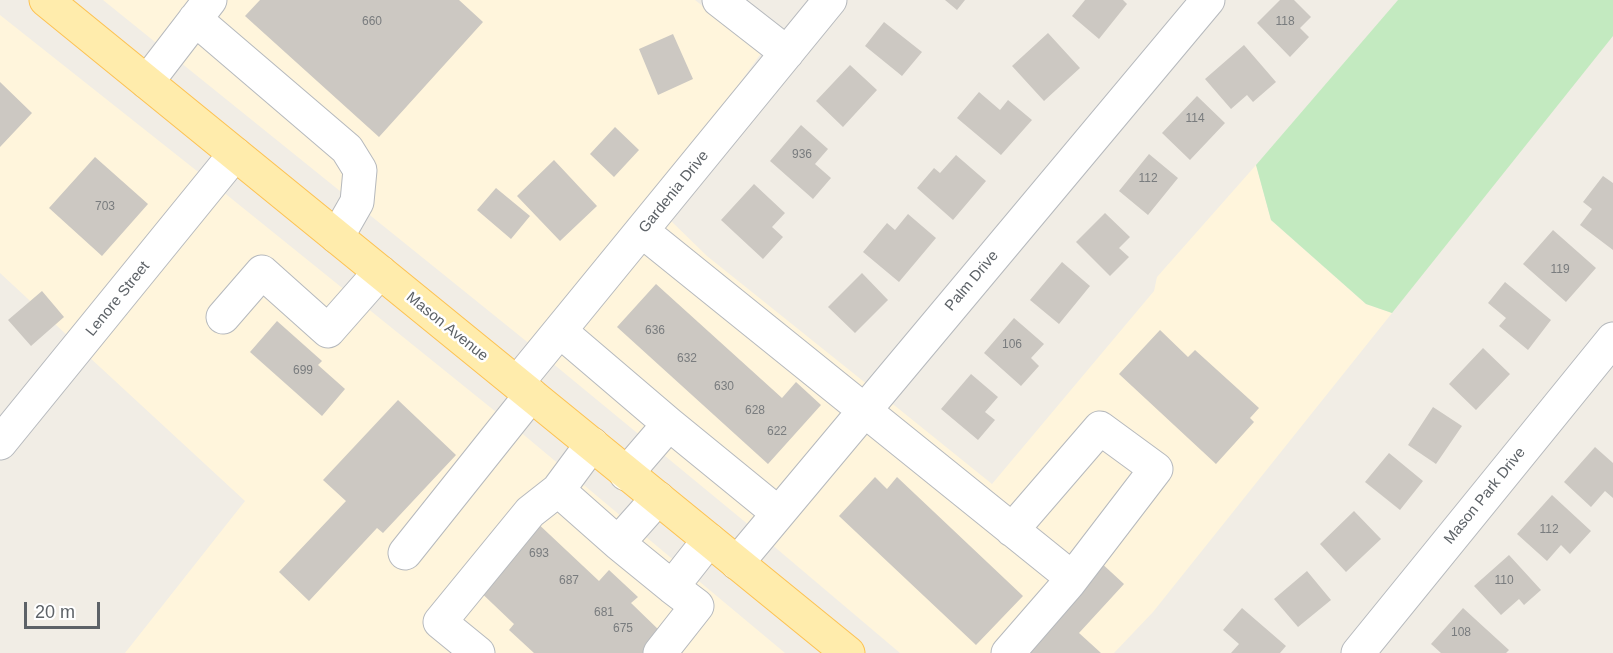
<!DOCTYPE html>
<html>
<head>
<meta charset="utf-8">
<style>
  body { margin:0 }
  #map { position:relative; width:1613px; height:653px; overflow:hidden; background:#f1ede5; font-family:Helvetica,sans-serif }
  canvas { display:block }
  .scale { position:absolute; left:24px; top:602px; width:76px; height:27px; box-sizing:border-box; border:3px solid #5d6267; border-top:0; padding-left:8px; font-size:18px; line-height:21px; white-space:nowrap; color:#5d6267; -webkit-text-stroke:4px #fff; paint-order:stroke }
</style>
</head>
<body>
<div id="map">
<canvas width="1613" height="653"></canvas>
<div class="scale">20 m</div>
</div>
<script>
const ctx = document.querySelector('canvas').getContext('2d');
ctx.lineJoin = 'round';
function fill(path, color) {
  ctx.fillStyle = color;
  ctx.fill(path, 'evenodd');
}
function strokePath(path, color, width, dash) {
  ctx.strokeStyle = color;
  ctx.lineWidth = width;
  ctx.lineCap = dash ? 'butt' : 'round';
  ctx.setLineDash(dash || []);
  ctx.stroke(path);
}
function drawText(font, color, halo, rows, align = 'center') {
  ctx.font = font + ' Helvetica,sans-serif';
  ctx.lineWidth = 5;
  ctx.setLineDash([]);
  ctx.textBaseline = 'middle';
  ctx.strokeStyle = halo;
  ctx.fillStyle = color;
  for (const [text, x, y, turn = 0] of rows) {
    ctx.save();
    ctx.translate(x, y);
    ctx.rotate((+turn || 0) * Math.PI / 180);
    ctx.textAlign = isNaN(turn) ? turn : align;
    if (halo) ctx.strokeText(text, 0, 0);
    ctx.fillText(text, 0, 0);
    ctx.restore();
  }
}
fill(new Path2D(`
  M 103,0 L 695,0 L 762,52 L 699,140 L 531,345 Z
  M 0,15 L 202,175 L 69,337 L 0,273 Z
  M 1256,165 L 1271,220 L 1366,304 L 1392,313 L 1153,612 L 1114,653 L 900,653 L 770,543 L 889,401 L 992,484 L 1154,291 L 1157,277 Z
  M 222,191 L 506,420 L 785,653 L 125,653 L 245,501 L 88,356 Z
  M 669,219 L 707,256 L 868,385 L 750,526 L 551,362 Z`), '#fff5dc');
fill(new Path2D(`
  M 1398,0 L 1613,0 L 1613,36 L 1392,313 L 1366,304 L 1271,220 L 1256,165 Z`), '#c3eac0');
fill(new Path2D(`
  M 260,0 L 459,0 L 483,22 L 379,137 L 245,16 Z
  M 945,0 L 965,0 L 957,10 Z
  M 1085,0 L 1123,0 L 1127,4 L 1099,39 L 1072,16 Z
  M 1280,0 L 1294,0 L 1311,17 L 1300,28 L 1309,37 L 1290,57 L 1257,23 Z
  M 884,22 L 922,52 L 902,76 L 865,46 Z
  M 1048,33 L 1080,68 L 1044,101 L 1012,66 Z
  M 673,34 L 693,79 L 658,95 L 639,49 Z
  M 1244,45 L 1276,82 L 1253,102 L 1247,95 L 1231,109 L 1205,79 Z
  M 850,65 L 877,90 L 843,127 L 816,101 Z
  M 0,82 L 32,113 L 0,147 Z
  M 979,92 L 1000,110 L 1008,100 L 1032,120 L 1001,155 L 957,118 Z
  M 1197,96 L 1225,123 L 1190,160 L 1162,133 Z
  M 801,125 L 828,149 L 815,164 L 831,178 L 813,199 L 770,161 Z
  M 615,127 L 639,150 L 614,177 L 590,154 Z
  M 1149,154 L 1178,178 L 1148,215 L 1119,191 Z
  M 956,155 L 986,181 L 953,220 L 917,188 L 934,168 L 940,173 Z
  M 95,157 L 148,204 L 102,256 L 49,208 Z
  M 554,160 L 597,206 L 560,241 L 517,196 Z
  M 1603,176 L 1613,183 L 1613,250 L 1580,225 L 1592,209 L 1583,202 Z
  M 754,184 L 785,213 L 772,227 L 783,237 L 763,259 L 721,220 Z
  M 496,188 L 530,216 L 511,239 L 477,210 Z
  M 1105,213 L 1130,237 L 1119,248 L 1129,257 L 1110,276 L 1076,242 Z
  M 908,214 L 936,238 L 899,282 L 863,252 L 887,223 L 895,230 Z
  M 1553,230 L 1596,268 L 1566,302 L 1523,264 Z
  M 1062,262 L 1090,286 L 1059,324 L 1030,300 Z
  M 862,273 L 888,300 L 855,333 L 828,307 Z
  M 1505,282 L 1551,320 L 1528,350 L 1499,326 L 1506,318 L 1488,303 Z
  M 656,284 L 782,398 L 796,382 L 821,405 L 768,464 L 617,327 Z
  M 42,291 L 64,317 L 31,346 L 8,320 Z
  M 1014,318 L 1044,344 L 1031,358 L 1039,366 L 1021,386 L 984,353 Z
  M 277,321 L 322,361 L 318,365 L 345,389 L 322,416 L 250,352 Z
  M 1160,330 L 1188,357 L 1195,350 L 1259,408 L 1250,418 L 1254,422 L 1216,464 L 1119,374 Z
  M 1483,348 L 1510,374 L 1476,410 L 1449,384 Z
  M 971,374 L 998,397 L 985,412 L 995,420 L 978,440 L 941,409 Z
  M 398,400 L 456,455 L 383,533 L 377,528 L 309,601 L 279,572 L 346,501 L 323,480 Z
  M 1433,407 L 1462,426 L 1436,464 L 1408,445 Z
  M 1595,447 L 1613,463 L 1613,498 L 1605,491 L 1591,507 L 1564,482 Z
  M 1389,453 L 1423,481 L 1400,510 L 1365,482 Z
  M 875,477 L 887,489 L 897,477 L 1023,596 L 976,645 L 839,516 Z
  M 1552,495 L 1591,531 L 1570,554 L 1561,545 L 1547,561 L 1517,534 Z
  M 1354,511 L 1381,539 L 1346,572 L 1320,544 Z
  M 533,519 L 599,581 L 609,570 L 638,597 L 631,603 L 662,633 L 643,653 L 534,653 L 509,630 L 514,624 L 472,584 Z
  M 1509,555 L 1541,590 L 1524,605 L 1519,599 L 1501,615 L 1474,586 Z
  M 1098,560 L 1124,584 L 1079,633 L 1101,653 L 1015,653 Z
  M 1307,571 L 1331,600 L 1298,627 L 1274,599 Z
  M 1242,608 L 1286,646 L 1280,653 L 1231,653 L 1239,644 L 1223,630 Z
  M 1463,608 L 1509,650 L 1506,653 L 1441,653 L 1431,644 Z`), '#ccc8c2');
const minor = new Path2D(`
  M 719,0 L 787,53
  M 195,19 L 347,149 L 360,170 L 357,202 L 337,237
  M 147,82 L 210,0
  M 642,231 L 1066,573 L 1068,584 L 1008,653
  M 223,317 L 262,272 L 328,331 L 380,272
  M 560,331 L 669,424 L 626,474
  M 517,383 L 830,0
  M 669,424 L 778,513
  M 0,443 L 235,154
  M 558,490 L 618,543 L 658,498
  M 1012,530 L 1100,428 L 1156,469 L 1068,584
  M 618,543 L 672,587
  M 405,553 L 531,395
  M 737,563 L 1208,0
  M 478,653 L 440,622 L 530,512 L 558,490 L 592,444
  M 660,653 L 697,606 L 672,587 L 709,540
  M 1358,653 L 1613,339`);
const major = new Path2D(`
  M 46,0 L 848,653`);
strokePath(minor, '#b6b9bd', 35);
strokePath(major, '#fdc252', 35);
strokePath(minor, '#fff', 33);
strokePath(major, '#ffecac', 33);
drawText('12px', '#797c7e', null, [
  ["660",372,22],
  ["118",1285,22],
  ["114",1195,119],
  ["936",802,155],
  ["112",1148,179],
  ["703",105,207],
  ["119",1560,270],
  ["636",655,331],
  ["106",1012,345],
  ["632",687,359],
  ["699",303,371],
  ["630",724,387],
  ["628",755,411],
  ["622",777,432],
  ["112",1549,530],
  ["693",539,554],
  ["687",569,581],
  ["110",1504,581],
  ["681",604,613],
  ["675",623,629],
  ["108",1461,633]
]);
drawText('15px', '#5d6267', '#fff', [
  ["Gardenia Drive",674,192,-51],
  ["Palm Drive",972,281,-50],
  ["Lenore Street",118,299,-51],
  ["Mason Avenue",447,327,39],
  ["Mason Park Drive",1485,496,-51]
]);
</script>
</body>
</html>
